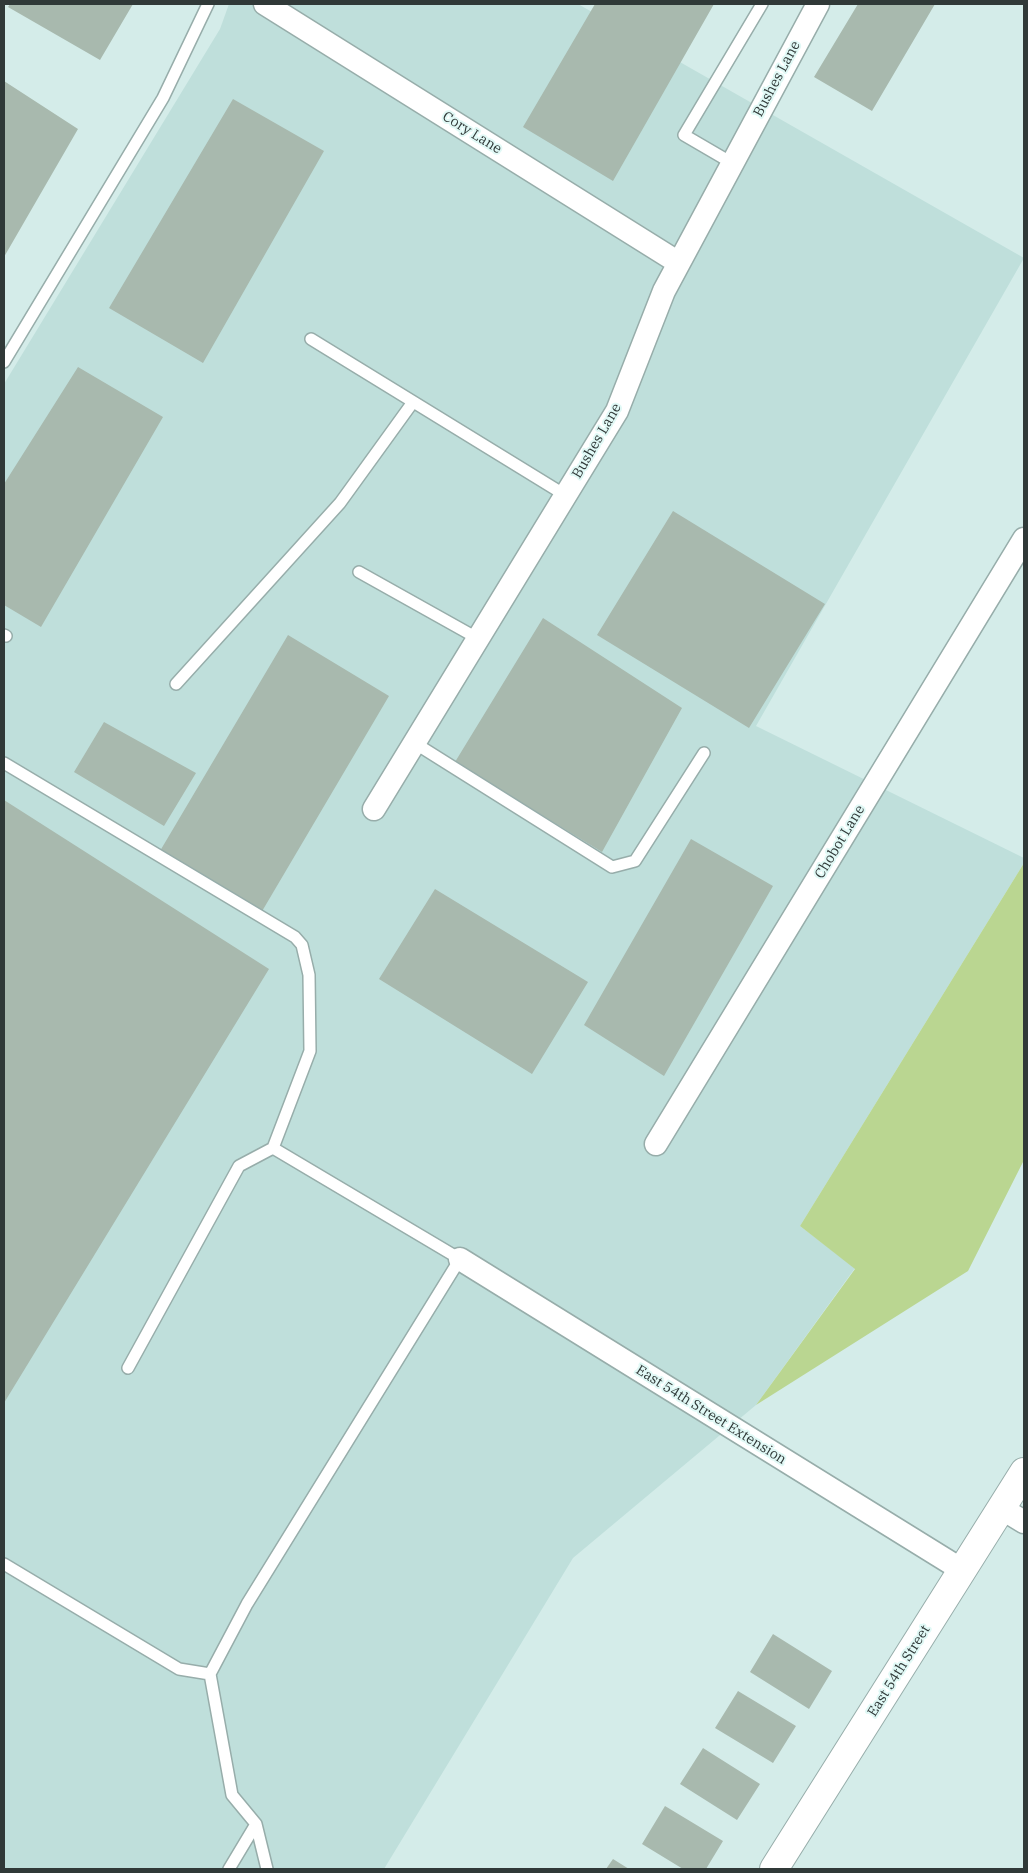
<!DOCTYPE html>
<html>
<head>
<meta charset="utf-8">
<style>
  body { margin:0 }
  #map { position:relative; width:1028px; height:1873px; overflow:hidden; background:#d4ece9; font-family:"IBM Plex Serif",serif }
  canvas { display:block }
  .frame { position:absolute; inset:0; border:5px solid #303938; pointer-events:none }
</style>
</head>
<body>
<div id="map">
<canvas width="1028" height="1873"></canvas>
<div class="frame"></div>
</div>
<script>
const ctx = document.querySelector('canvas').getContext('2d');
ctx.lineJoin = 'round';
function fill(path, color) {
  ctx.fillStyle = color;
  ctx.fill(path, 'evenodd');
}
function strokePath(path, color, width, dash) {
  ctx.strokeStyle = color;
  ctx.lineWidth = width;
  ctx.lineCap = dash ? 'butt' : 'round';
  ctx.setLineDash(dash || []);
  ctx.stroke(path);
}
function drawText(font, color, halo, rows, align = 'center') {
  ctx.font = font + ' "IBM Plex Serif",serif';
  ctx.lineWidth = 4;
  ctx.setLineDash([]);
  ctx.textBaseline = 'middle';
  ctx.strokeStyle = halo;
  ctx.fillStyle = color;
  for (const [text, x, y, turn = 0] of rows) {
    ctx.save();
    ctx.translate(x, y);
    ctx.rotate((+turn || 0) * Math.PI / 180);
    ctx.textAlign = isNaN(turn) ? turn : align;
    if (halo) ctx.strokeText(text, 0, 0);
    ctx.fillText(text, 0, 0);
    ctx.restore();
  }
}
fill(new Path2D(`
  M 229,4 L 578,4 L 1024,258 L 756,726 L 1024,858 L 1024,863 L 800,1226 L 855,1268 L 756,1405 L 573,1558 L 384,1869 L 4,1869 L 4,384 L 220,29 Z`), '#bfdfdb');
fill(new Path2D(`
  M 1024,863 L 1024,1160 L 968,1271 L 756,1405 L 855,1269 L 800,1226 Z`), '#bad691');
fill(new Path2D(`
  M 10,4 L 133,4 L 100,60 L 8,7 Z
  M 595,4 L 714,4 L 613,181 L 523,127 Z
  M 858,4 L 935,4 L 872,111 L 814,77 Z
  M 4,81 L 78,129 L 4,257 Z
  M 233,99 L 324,151 L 203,363 L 109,308 Z
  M 78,367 L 163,417 L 41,627 L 4,605 L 4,484 Z
  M 673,511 L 825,604 L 749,728 L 597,635 Z
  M 543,618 L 682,708 L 602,852 L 455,762 Z
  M 288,635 L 389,696 L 261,913 L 160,851 Z
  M 104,722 L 196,773 L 164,826 L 74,772 Z
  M 4,800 L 269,969 L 4,1403 Z
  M 691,839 L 773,886 L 664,1076 L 584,1025 Z
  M 435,889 L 588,982 L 532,1074 L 379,979 Z
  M 773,1634 L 832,1671 L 809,1709 L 750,1672 Z
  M 738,1691 L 796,1726 L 773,1763 L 715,1728 Z
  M 703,1748 L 760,1784 L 737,1820 L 680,1784 Z
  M 665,1806 L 723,1841 L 706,1869 L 683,1869 L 642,1844 Z
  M 613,1859 L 629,1869 L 606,1869 Z`), '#a8b9ae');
const service = new Path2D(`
  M 732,163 L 684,135 L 762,4
  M 311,339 L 565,495
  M 4,362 L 163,98 L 208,4
  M 359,572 L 477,638
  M 4,635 L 6,636
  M 176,684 L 340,503 L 413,402
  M 413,742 L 612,867 L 635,861 L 704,753
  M 4,763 L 295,937 L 302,945 L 309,975 L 310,1051 L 273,1148
  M 128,1368 L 239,1166 L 273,1148 L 460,1259 L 247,1604 L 210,1674 L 232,1795 L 256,1824 L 267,1869
  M 4,1564 L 179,1669 L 210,1674
  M 229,1869 L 256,1824`);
const minor = new Path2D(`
  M 265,4 L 679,263
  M 374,809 L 617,411 L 664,291 L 818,4
  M 656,1144 L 1024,539
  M 460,1259 L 962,1570
  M 1001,1508 L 1024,1522`);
const tertiary = new Path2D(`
  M 774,1869 L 1024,1472`);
strokePath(service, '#97adaa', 14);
strokePath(minor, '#97adaa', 25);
strokePath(tertiary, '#97adaa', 30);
strokePath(service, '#fff', 11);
strokePath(minor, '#fff', 22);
strokePath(tertiary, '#fff', 28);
drawText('14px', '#303938', '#e1f9f6', [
  ["Bushes Lane",777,79,-62],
  ["Cory Lane",472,133,32],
  ["Bushes Lane",597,441,-60],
  ["Chobot Lane",840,842,-59],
  ["East 54th Street Extension",711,1415,32],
  ["East 54th Street",899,1671,-58]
]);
</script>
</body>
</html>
